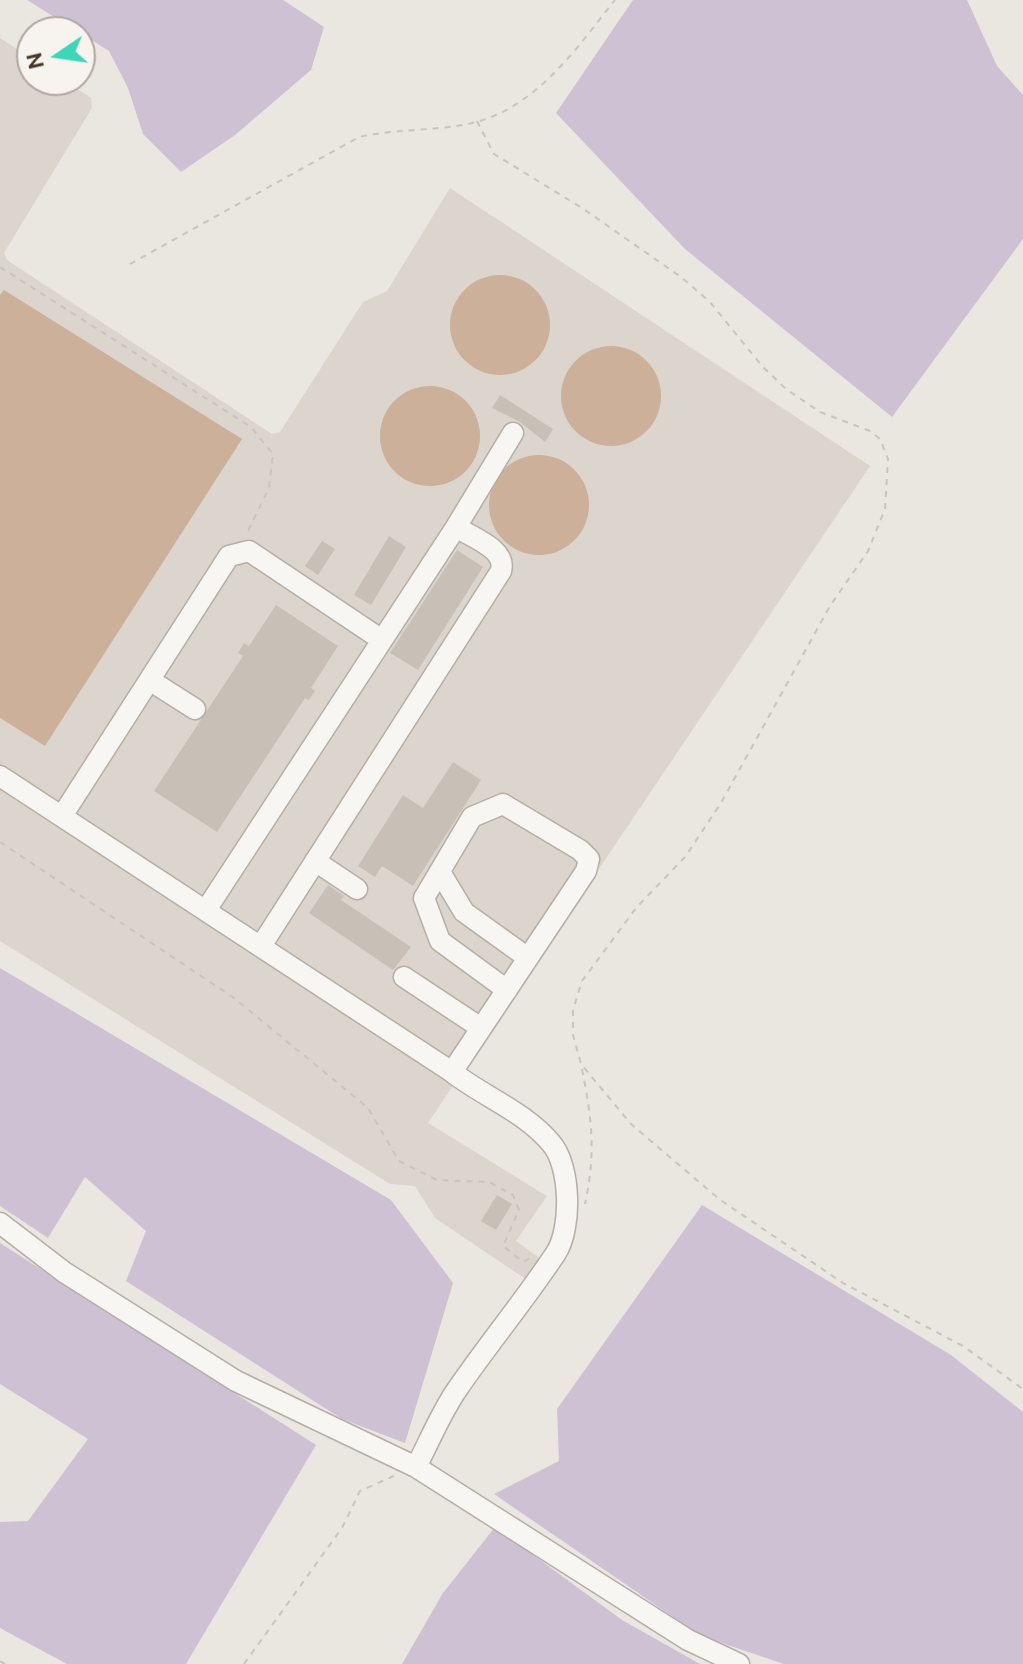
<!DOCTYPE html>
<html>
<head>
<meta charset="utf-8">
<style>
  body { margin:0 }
  #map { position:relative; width:1023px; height:1664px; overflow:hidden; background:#eae6e0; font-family:Ubuntu,sans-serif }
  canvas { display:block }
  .north { position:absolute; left:16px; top:16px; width:80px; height:80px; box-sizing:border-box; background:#f7f4f0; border:2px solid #afa8a0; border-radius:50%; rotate:257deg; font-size:22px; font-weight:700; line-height:32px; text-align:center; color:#433728 }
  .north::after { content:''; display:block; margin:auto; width:28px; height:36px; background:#3ed6b6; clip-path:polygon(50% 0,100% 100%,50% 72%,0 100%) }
</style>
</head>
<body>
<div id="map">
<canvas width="1023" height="1664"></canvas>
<div class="north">N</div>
</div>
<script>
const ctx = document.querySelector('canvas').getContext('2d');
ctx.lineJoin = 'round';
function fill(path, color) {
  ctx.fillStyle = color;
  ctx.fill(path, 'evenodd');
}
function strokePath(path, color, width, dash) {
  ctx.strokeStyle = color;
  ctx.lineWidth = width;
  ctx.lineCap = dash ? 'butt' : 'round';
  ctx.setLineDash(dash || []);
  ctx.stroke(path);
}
fill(new Path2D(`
  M 0,38 L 32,59 L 32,80 L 64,80 L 91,98 L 92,108 L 4,253 L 7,260 L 272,434 L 280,432 L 363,302 L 387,291 L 450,188 L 870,466 L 428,1123 L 547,1196 L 516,1241 L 541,1259 L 527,1280 L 435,1218 L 415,1186 L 390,1184 L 0,941 Z`), '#dcd5ce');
fill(new Path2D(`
  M 27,0 L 283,0 L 324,27 L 311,70 L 235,135 L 181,172 L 143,134 L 128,88 L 109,51 Z
  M 633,0 L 967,0 L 997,66 L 1023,95 L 1023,239 L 892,417 L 685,249 L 556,113 Z
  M 0,968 L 391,1200 L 453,1283 L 405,1443 L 342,1419 L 126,1281 L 146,1231 L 85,1177 L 48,1238 L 0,1206 Z
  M 702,1205 L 951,1355 L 1023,1412 L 1023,1664 L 784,1664 L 701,1636 L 494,1494 L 559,1461 L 557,1409 Z
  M 0,1243 L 316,1445 L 186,1664 L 67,1664 L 0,1628 L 0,1522 L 28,1521 L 88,1439 L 0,1384 Z
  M 495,1527 L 622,1620 L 700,1664 L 402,1664 L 443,1593 Z`), '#cec1d4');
fill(new Path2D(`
  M450 325a50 50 0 1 1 100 0a50 50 0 1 1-100 0Z
  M 4,290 L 242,439 L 45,746 L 0,718 L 0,295 Z
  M561 396a50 50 0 1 1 100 0a50 50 0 1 1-100 0Z
  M380 436a50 50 0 1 1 100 0a50 50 0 1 1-100 0Z
  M489 505a50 50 0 1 1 100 0a50 50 0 1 1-100 0Z`), '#ccb099');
fill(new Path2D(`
  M 500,395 L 553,429 L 545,442 L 520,422 L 492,408 Z
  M 389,536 L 406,547 L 371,605 L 354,595 Z
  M 322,541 L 335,549 L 318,575 L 305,566 Z
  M 457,550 L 483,567 L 418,670 L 390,653 Z
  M 276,605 L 338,646 L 311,688 L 315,691 L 309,700 L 305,698 L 217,832 L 154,791 L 243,656 L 238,653 L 244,643 L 249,646 Z
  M 453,762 L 481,780 L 413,886 L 382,866 L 375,877 L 358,866 L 403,795 L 423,808 Z
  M 328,885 L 344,896 L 341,900 L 411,947 L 393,970 L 309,913 Z
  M 497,1195 L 512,1204 L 496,1230 L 481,1221 Z`), '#c8c0b7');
const minor = new Path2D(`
  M 151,681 L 195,709
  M 0,776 L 452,1072 C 497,1005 542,938 586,871 L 589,859 L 580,850 L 503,804 L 472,817 L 424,898 L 440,941 L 507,990
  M 62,816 L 229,556 L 249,551 L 382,640
  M 315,861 L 357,889
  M 440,872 L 464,912 L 528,958
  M 206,910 L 456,527 L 513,433
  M 261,946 L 501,571 C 507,549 473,538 456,527
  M 404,977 L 481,1028
  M 0,1223 L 64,1272 L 236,1381 L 416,1467 L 688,1640 L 739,1664
  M 416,1467 C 429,1442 440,1415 456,1391 C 488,1344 525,1300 556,1253 C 572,1228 571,1166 551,1143 C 524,1111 484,1097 452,1072`);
strokePath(minor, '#b5aea5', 23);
strokePath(new Path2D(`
  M 477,121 L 494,154 L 582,208 L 681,277 L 710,302 L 762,366 L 786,389 L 820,412 L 870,431 L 880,439 L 888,459 L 885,509 L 868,551 L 830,606 L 721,803 L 685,857 L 636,908 L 582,981 L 573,1010 L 573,1035 L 581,1064 L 631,1124 L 719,1199 L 843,1283 L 963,1346 L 1023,1389
  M 130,264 L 359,137 C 395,129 432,131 468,124 C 535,110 575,50 615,0
  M 0,267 L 251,427 L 273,454 L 269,488 L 246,535
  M 0,842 L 234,998 L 368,1108 L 399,1161 L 437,1180 L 489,1182 L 513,1195 L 519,1210 L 503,1246 L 523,1262 L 532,1257
  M 582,1069 C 592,1119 596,1154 585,1204
  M 0,1661 L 5,1664
  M 244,1664 L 342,1528 L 360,1491 L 396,1475`), '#c9c4be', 2, [6, 6]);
strokePath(minor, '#f8f6f3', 20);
</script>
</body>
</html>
